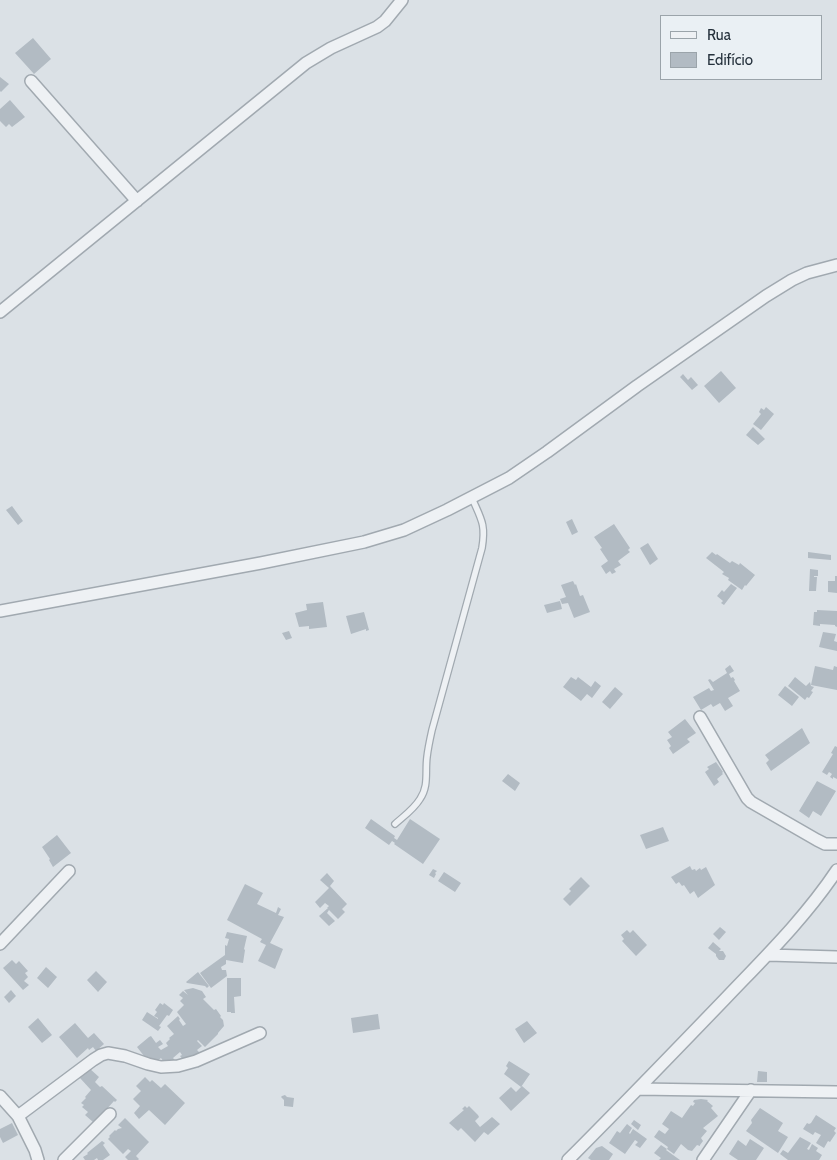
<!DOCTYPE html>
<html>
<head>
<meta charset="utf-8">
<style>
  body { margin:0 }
  #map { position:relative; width:837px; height:1160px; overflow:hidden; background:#dbe1e6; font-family:Cabin,sans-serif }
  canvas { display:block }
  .legend { position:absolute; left:660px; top:15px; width:162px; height:65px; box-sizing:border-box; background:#eaf0f4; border:1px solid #9ba4aa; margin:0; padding:6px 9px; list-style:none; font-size:15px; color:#25313c }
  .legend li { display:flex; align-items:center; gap:10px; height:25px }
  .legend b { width:25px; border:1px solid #9ba4aa }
</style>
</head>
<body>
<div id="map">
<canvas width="837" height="1160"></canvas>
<ul class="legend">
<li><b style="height:6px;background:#eef1f4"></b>Rua</li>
<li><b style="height:14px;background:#b2bbc3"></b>Edifício</li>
</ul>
</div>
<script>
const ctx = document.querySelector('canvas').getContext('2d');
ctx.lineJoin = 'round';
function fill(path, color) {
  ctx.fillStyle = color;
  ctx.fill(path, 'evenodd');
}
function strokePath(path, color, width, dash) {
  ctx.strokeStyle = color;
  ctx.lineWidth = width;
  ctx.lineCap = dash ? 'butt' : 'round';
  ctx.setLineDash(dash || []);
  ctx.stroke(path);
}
fill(new Path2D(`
  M 33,38 L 51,59 L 34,74 L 15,53 Z
  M 0,77 L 9,84 L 1,92 L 0,91 Z
  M 10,100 L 25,117 L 12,127 L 9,124 L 6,127 L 0,121 L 0,109 Z
  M 721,371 L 736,388 L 719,403 L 704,386 Z
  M 683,374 L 688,380 L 691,377 L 698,385 L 692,390 L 680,377 Z
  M 766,407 L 774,414 L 761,430 L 753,424 L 761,414 L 759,412 L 761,408 L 764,410 Z
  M 753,427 L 765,439 L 758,445 L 746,435 Z
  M 12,506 L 23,521 L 18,525 L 6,510 Z
  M 572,519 L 578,532 L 572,535 L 566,522 Z
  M 614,524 L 630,548 L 628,550 L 630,552 L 618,561 L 621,565 L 614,569 L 616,572 L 612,574 L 610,571 L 606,574 L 601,566 L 608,561 L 600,549 L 602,548 L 594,537 Z
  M 648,543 L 658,559 L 650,565 L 640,548 Z
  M 712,552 L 716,555 L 717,554 L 730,563 L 732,561 L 739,565 L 740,563 L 755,575 L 746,586 L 745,585 L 742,590 L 728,580 L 729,578 L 722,574 L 724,572 L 706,558 Z
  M 808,552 L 831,555 L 831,560 L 808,558 Z
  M 810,569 L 818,570 L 818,576 L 814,576 L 814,577 L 817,577 L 816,591 L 809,591 Z
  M 835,576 L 837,576 L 837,593 L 828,592 L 828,581 L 835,581 Z
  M 573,581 L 575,585 L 576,584 L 580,596 L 583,595 L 590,612 L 574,618 L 568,603 L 562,604 L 560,599 L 566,597 L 561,585 Z
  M 731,584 L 737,588 L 724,605 L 721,603 L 723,601 L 717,596 L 722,590 L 724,592 Z
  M 560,601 L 562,609 L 547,613 L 544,605 Z
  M 323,602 L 327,627 L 309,629 L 309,626 L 299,627 L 295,613 L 307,610 L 306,604 Z
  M 817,610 L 837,611 L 837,627 L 835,626 L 835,625 L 820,624 L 820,626 L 813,625 L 814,612 L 817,612 Z
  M 364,612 L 369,630 L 366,631 L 366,629 L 351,634 L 346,616 Z
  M 289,631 L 292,638 L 286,640 L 282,633 Z
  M 823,632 L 836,634 L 834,641 L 837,642 L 837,651 L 819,647 Z
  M 730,665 L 734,671 L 729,674 L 731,678 L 733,677 L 735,680 L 734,681 L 740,691 L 728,698 L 733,706 L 725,711 L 720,703 L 713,707 L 711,704 L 701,710 L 693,697 L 709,688 L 711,691 L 714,690 L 708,680 L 710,679 L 713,682 L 727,673 L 725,669 Z
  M 815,666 L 833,670 L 834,666 L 837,667 L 837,690 L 811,685 Z
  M 571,677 L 576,680 L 578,677 L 591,687 L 595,681 L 601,686 L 592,698 L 587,694 L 581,701 L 563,687 Z
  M 795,677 L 806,686 L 810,682 L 811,686 L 814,687 L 811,691 L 813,692 L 809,698 L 807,697 L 805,700 L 788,686 Z
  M 785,686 L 799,697 L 792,706 L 778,695 Z
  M 615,687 L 623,694 L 610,709 L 602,702 Z
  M 685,719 L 696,733 L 687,739 L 690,742 L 673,754 L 669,748 L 671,746 L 667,740 L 672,737 L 668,732 Z
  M 802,728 L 810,743 L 771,771 L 766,763 L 769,760 L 765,755 Z
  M 835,746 L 837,747 L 837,779 L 833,777 L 833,779 L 830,777 L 832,774 L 829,772 L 827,775 L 822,772 L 833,754 L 831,753 Z
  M 716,762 L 723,772 L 722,773 L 723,774 L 717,779 L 719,782 L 714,786 L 705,772 L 709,769 L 707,767 Z
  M 508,774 L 520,783 L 515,791 L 502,781 Z
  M 817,781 L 836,791 L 821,816 L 813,811 L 809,818 L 799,811 Z
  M 371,819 L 395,836 L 394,838 L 397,840 L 410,819 L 440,839 L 423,864 L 394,844 L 395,843 L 392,841 L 389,845 L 365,828 Z
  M 663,827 L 669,841 L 646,849 L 640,835 Z
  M 57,835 L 71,853 L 53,867 L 49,860 L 50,859 L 42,847 Z
  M 690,866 L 692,870 L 695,869 L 696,871 L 700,868 L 701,870 L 706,867 L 715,885 L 698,898 L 694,891 L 690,894 L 684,885 L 682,886 L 679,882 L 676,884 L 671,877 Z
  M 433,869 L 437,871 L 435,873 L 436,874 L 434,878 L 429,875 Z
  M 444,872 L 461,883 L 455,892 L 438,881 Z
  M 327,873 L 334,881 L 330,886 L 347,904 L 342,909 L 345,912 L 338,919 L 329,910 L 327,913 L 335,921 L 329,926 L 319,916 L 328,908 L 327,908 L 329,906 L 325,903 L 320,908 L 315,902 L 329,888 L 320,880 Z
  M 581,877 L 590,886 L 570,906 L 563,899 L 571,891 L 569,889 Z
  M 245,884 L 263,893 L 257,904 L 276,913 L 278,907 L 281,909 L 278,915 L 284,917 L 270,943 L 283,949 L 275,969 L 258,961 L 266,945 L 260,942 L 262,939 L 227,920 Z
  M 720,927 L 726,932 L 719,940 L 713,934 Z
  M 627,930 L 630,933 L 633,930 L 647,945 L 636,956 L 622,941 L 624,939 L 621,935 Z
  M 227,932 L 247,936 L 244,949 L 245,950 L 243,963 L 226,960 L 226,964 L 221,967 L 222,970 L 226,970 L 227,976 L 211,988 L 200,973 L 225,955 L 225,945 L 227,946 L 229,939 L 225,938 Z
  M 713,942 L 721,949 L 719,951 L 723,951 L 726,956 L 724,960 L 719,960 L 716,956 L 716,954 L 708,948 Z
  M 12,960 L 16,964 L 19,961 L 28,971 L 25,973 L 28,977 L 24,981 L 29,985 L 23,990 L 3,968 Z
  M 46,967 L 57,977 L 48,988 L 37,978 Z
  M 96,971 L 107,982 L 98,992 L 87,980 Z
  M 198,972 L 209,986 L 207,988 L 205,986 L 187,983 L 186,982 Z
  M 227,978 L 241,978 L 241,996 L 234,997 L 235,1013 L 231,1013 L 231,1012 L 227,1012 Z
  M 193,988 L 202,991 L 206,997 L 203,999 L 214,1010 L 216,1009 L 221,1016 L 220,1017 L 223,1020 L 224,1026 L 218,1033 L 218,1034 L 205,1047 L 198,1040 L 197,1041 L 202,1046 L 197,1050 L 200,1053 L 196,1056 L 184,1061 L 180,1056 L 182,1055 L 180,1052 L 173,1058 L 178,1064 L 166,1065 L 161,1058 L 152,1065 L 141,1058 L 144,1056 L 137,1047 L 149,1037 L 151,1036 L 156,1043 L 160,1040 L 163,1044 L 158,1047 L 161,1050 L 168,1046 L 166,1043 L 170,1039 L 169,1038 L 174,1034 L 167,1026 L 178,1016 L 180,1019 L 179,1020 L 183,1026 L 186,1024 L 177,1012 L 184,1005 L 180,1001 L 183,998 L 179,995 L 183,991 L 188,995 L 184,990 Z
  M 11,990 L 16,996 L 9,1003 L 4,997 Z
  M 160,1003 L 163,1005 L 164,1003 L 173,1010 L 169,1016 L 167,1015 L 159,1026 L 161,1027 L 158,1031 L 142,1020 L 147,1012 L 158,1019 L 158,1018 L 154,1016 L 157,1012 L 155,1010 Z
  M 378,1014 L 380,1029 L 353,1033 L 351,1018 Z
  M 38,1018 L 52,1035 L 42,1043 L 28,1027 Z
  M 527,1021 L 537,1033 L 524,1043 L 515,1029 Z
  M 75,1023 L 88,1038 L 94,1033 L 104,1044 L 96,1051 L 93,1047 L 89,1050 L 88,1048 L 77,1058 L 59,1037 Z
  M 509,1061 L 530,1074 L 521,1087 L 504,1074 L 508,1068 L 506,1066 Z
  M 89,1068 L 99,1077 L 95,1082 L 100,1087 L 102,1086 L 117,1100 L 115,1102 L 114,1101 L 97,1120 L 96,1119 L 93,1122 L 85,1115 L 88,1112 L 82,1107 L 84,1105 L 81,1103 L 86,1098 L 85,1097 L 91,1090 L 80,1078 Z
  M 758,1071 L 767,1072 L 767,1082 L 757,1082 Z
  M 145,1077 L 150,1082 L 152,1080 L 161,1088 L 165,1084 L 185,1103 L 165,1125 L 149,1110 L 139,1119 L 134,1113 L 140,1106 L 133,1099 L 141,1091 L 136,1086 Z
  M 522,1086 L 530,1093 L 511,1111 L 499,1098 L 511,1087 L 516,1092 Z
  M 285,1095 L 287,1097 L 294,1098 L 293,1107 L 284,1106 L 284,1100 L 281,1097 L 282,1096 Z
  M 701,1099 L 708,1100 L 707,1101 L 713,1106 L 711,1108 L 718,1116 L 703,1128 L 707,1131 L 701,1138 L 703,1141 L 700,1145 L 700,1146 L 697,1145 L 692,1151 L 688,1150 L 681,1144 L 674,1154 L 667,1149 L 666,1150 L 680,1160 L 659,1160 L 661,1158 L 654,1153 L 661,1145 L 667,1149 L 668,1147 L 654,1137 L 659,1130 L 665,1134 L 669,1129 L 662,1124 L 671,1111 L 682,1118 L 691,1105 L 693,1106 L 695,1103 L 693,1102 L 694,1100 Z
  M 465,1106 L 467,1108 L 469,1106 L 478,1115 L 479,1117 L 475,1121 L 480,1127 L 492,1117 L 500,1124 L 488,1135 L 484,1132 L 475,1142 L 461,1128 L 458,1131 L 449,1123 L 464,1110 L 462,1109 Z
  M 760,1108 L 783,1123 L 778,1131 L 788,1137 L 778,1153 L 746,1131 L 752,1123 L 751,1120 Z
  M 816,1115 L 836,1128 L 834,1131 L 836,1133 L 830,1142 L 828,1141 L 824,1148 L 816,1143 L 821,1135 L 815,1132 L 813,1135 L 803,1129 L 807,1123 L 809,1124 L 811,1123 Z
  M 125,1118 L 149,1142 L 136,1156 L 139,1159 L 138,1160 L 128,1160 L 125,1157 L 131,1151 L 128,1149 L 123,1154 L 108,1139 L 110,1137 L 109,1136 L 115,1130 L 116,1131 L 118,1129 L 122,1128 L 118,1125 Z
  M 634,1120 L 641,1125 L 638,1130 L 631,1124 Z
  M 12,1123 L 18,1135 L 3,1143 L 0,1137 L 0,1129 Z
  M 627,1124 L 632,1128 L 629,1133 L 630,1134 L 633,1129 L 647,1139 L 640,1148 L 635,1145 L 638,1142 L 635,1140 L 625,1154 L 609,1143 L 617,1131 L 620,1133 Z
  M 800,1137 L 811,1143 L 807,1149 L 809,1150 L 812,1144 L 818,1148 L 816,1151 L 822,1155 L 819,1160 L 788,1160 L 780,1154 L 783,1150 L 788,1153 Z
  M 750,1139 L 764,1148 L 756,1160 L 738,1160 L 729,1154 L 738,1140 L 746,1146 Z
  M 102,1141 L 105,1143 L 103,1145 L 110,1155 L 103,1160 L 98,1160 L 97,1158 L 94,1160 L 85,1160 L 83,1157 L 88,1154 L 87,1153 Z
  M 602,1146 L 613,1154 L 609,1160 L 591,1160 L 588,1158 L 596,1148 Z`), '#b2bbc3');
const lane = new Path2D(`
  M 395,824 C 404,816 414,809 420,799 C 429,786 425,772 427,757 C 428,748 430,739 432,730 L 482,548 C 486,524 481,519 472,498`);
const street = new Path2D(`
  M 31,81 L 137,201
  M 0,312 L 306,63 L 331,48 L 377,27 L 385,21 L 402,0
  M 0,611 L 261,563 L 364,542 L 404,530 L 447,510 L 509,478 L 547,452 L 637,386 L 766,296 L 792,280 L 807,273 L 837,265
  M 700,717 L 747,798 L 751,802 L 817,840 L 825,844 L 837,844
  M 0,944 L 69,871
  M 768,955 L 837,957
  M 638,1089 L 837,1092
  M 0,1096 L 18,1116 L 35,1150 L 38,1160
  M 18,1116 L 93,1060 L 101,1055 L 108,1053 L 125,1056 L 148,1064 L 161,1067 L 178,1066 L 196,1061 L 260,1033
  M 64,1160 L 110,1114
  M 568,1160 C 621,1107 673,1053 725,999 C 764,958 805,918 837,870
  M 703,1160 L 751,1090`);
strokePath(lane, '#a1a9b0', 8);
strokePath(street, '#a1a9b0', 14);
strokePath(lane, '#eef1f4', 5.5);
strokePath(street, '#eef1f4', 11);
</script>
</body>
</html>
